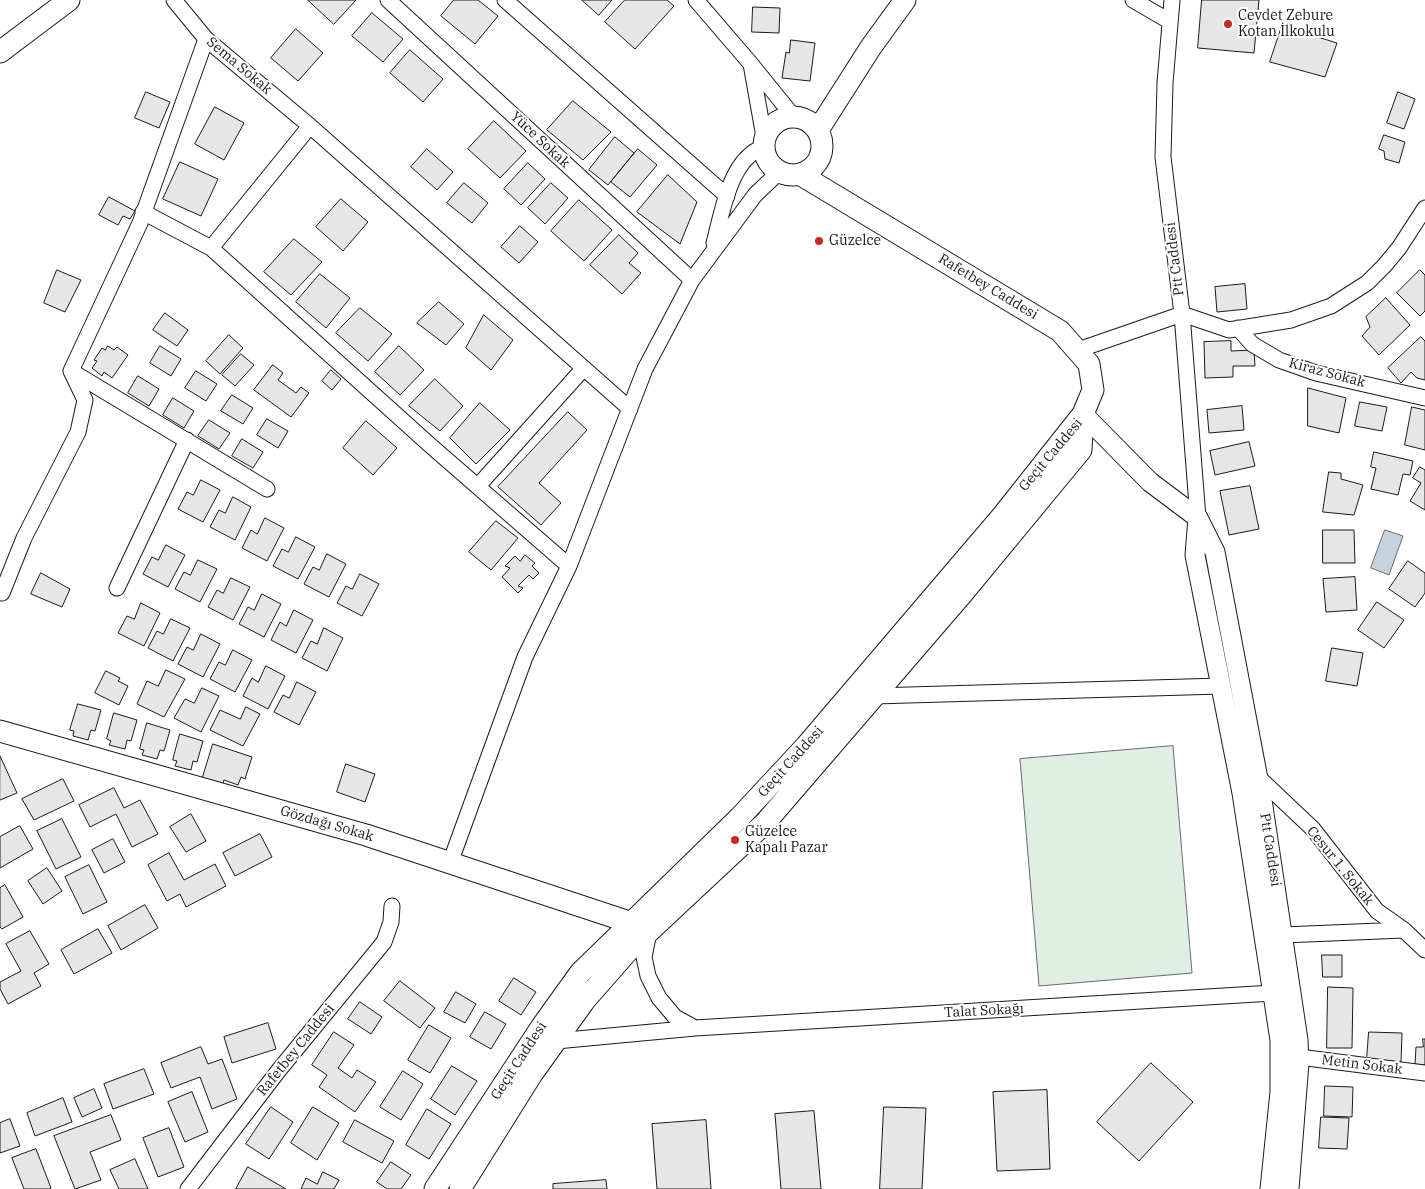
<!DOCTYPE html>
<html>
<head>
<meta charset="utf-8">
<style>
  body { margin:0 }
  canvas { display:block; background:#fff }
</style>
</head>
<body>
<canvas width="1425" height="1189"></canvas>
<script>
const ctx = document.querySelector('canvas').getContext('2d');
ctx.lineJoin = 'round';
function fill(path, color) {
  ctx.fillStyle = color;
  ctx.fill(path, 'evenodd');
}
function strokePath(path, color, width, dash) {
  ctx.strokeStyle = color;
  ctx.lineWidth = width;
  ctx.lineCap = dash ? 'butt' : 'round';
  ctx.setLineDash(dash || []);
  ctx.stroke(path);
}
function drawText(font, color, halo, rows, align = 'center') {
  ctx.font = font + ' "IBM Plex Serif",serif';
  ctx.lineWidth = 4;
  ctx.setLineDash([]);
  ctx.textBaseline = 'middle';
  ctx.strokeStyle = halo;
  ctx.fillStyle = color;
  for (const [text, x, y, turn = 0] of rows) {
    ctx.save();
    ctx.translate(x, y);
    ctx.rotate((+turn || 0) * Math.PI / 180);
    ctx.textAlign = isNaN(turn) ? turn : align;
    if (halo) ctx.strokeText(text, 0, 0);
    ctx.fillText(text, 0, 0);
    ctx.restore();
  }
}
const green = new Path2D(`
  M 1173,746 L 1192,973 L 1039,986 L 1020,759 Z`);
fill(green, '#e0efe3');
strokePath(green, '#6a6a6a', 1);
const water = new Path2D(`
  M 1385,530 L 1403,536 L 1389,575 L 1371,568 Z`);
fill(water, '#c6d2dc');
strokePath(water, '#6a6a6a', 1);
const building = new Path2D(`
  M 308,0 L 356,0 L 334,24 Z
  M 454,0 L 478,0 L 498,16 L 475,44 L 441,16 Z
  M 582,0 L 612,0 L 599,15 Z
  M 625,0 L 667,0 L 674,6 L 635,49 L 605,22 Z
  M 1202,0 L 1259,0 L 1254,53 L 1198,48 Z
  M 753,7 L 780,8 L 779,33 L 752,32 Z
  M 372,13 L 403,39 L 383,62 L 352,36 Z
  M 1282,26 L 1337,43 L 1325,77 L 1270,62 Z
  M 296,29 L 323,53 L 298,81 L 271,58 Z
  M 791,40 L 815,43 L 810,81 L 782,78 L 786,52 L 789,53 Z
  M 410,50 L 443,79 L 423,102 L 390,73 Z
  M 146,92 L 170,102 L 159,128 L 135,118 Z
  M 1398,92 L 1415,99 L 1404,129 L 1387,123 Z
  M 573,101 L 611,132 L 583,160 L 547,130 Z
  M 215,107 L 244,123 L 224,160 L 195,144 Z
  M 494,121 L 526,151 L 500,178 L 468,149 Z
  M 1384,135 L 1405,142 L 1399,163 L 1385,159 L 1384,151 L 1379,149 Z
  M 615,137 L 634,153 L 608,185 L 589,170 Z
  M 427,149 L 453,172 L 437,190 L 411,167 Z
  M 638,149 L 657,165 L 630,197 L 611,182 Z
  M 180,162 L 218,179 L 201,216 L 163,199 Z
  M 528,163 L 545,179 L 521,205 L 504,189 Z
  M 668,175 L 697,202 L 680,244 L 637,212 Z
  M 464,183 L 488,203 L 472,223 L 447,203 Z
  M 551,183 L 568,198 L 545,224 L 528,208 Z
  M 109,197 L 135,211 L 130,219 L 123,216 L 118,225 L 99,215 Z
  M 341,199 L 368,222 L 343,251 L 316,227 Z
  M 579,200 L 612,230 L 584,261 L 551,231 Z
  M 520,226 L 538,242 L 519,263 L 501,247 Z
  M 619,235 L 638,253 L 629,263 L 641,273 L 622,294 L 590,265 Z
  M 294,239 L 322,262 L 291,295 L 264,272 Z
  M 57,270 L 81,280 L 65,312 L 44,303 Z
  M 1420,270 L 1425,275 L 1425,311 L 1420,316 L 1397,293 Z
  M 320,274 L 350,298 L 326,328 L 296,302 Z
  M 1245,284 L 1247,309 L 1217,312 L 1215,287 Z
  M 1386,298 L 1410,325 L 1379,355 L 1362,336 L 1370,327 L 1366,317 Z
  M 439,302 L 464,324 L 446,345 L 417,323 Z
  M 360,308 L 392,334 L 368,361 L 336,333 Z
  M 165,313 L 188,330 L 177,346 L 153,330 Z
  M 484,315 L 513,340 L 491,370 L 466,348 Z
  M 229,335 L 243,348 L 220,374 L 206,361 Z
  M 1421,337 L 1425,341 L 1425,380 L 1417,378 L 1411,372 L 1401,383 L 1388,368 Z
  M 1231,341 L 1231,351 L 1254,350 L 1255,366 L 1233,366 L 1233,377 L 1205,378 L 1204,342 Z
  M 108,346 L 114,350 L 117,347 L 128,355 L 112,378 L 104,372 L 102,376 L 92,368 L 97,361 L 94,360 L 102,348 L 105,350 Z
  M 160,346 L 181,359 L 171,376 L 150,363 Z
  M 399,346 L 424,370 L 400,395 L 375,372 Z
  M 241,354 L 254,365 L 235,386 L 222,375 Z
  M 273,365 L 283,373 L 278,380 L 296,393 L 301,387 L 309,393 L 291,417 L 254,390 Z
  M 331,370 L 341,379 L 332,390 L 322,381 Z
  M 196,371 L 217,384 L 206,401 L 185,388 Z
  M 138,376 L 159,389 L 149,406 L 128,393 Z
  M 435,379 L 463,406 L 440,431 L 409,406 Z
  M 1308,388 L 1346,398 L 1339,433 L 1308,426 Z
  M 232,395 L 253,408 L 243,424 L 221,411 Z
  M 173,398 L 194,411 L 184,428 L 163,415 Z
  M 1360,402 L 1387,407 L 1382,431 L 1355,426 Z
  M 480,403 L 510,430 L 476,464 L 450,438 Z
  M 1242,406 L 1244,430 L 1209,433 L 1207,410 Z
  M 1412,407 L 1425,410 L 1425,450 L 1405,445 Z
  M 568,412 L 587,430 L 539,483 L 561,503 L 541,525 L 498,487 Z
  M 267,419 L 288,431 L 278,448 L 257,435 Z
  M 209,420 L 230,433 L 219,449 L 198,436 Z
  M 366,421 L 397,448 L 373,475 L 343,448 Z
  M 242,439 L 263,452 L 253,468 L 232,456 Z
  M 1249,442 L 1255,466 L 1215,475 L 1210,451 Z
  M 1374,452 L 1413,461 L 1410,475 L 1403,474 L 1398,495 L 1371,489 L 1376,468 L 1371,467 Z
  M 1420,467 L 1425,470 L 1425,510 L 1410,501 L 1421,483 L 1413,478 Z
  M 1329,472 L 1341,473 L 1341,479 L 1363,485 L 1354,515 L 1323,512 Z
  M 201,480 L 220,490 L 203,522 L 178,509 L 187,492 L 193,495 Z
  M 1250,486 L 1259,529 L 1229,535 L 1220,491 Z
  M 233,497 L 251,507 L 235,540 L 210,527 L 219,510 L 225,513 Z
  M 265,518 L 284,528 L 267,561 L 242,548 L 251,530 L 257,534 Z
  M 496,521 L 518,538 L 491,570 L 469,552 Z
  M 1323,530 L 1354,530 L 1355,563 L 1323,563 Z
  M 296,537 L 315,547 L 298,579 L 273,566 L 282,549 L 288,552 Z
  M 166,545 L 185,555 L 168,587 L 143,574 L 152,557 L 158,560 Z
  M 327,554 L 346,564 L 329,597 L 304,584 L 313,567 L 319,570 Z
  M 525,555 L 535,563 L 532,566 L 539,573 L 533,579 L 529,575 L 518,586 L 523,588 L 518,593 L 502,577 L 510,568 L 505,566 L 515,556 L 520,561 Z
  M 198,560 L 217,569 L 200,602 L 175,589 L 184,572 L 190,575 Z
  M 1408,561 L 1425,573 L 1425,593 L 1415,607 L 1389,589 Z
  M 41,573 L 70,589 L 62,607 L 31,594 Z
  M 360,574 L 379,584 L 362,616 L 337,603 L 346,586 L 352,589 Z
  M 1355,577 L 1357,610 L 1326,612 L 1323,579 Z
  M 231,578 L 250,587 L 233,620 L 208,607 L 217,590 L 223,593 Z
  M 262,594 L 281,604 L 264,637 L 239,624 L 248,607 L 254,610 Z
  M 1377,602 L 1404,620 L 1384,648 L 1358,630 Z
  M 141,603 L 160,613 L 144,646 L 118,633 L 127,616 L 134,619 Z
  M 294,610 L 313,620 L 296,653 L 271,640 L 280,622 L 286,626 Z
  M 171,619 L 190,628 L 173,661 L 148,648 L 157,631 L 163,634 Z
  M 324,628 L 343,638 L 327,671 L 302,658 L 311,641 L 317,644 Z
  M 201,634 L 220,644 L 203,677 L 178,664 L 187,647 L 193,650 Z
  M 1332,648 L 1363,653 L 1357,686 L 1326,681 Z
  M 233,650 L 252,660 L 235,692 L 210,679 L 219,662 L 225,665 Z
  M 266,666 L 285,676 L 268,709 L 243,696 L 252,678 L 258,682 Z
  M 166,670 L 185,679 L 164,717 L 137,704 L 147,681 L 158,686 Z
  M 106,671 L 120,678 L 118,681 L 128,686 L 119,705 L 95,693 Z
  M 297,682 L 316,692 L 299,725 L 274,712 L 283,695 L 289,698 Z
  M 202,688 L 219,696 L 201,732 L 174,718 L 185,699 L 194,703 Z
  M 78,704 L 101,710 L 95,731 L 91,730 L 88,740 L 73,736 L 74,731 L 70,730 Z
  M 246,707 L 260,714 L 243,746 L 210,730 L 220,710 L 240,719 Z
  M 114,713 L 137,720 L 131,741 L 127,740 L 125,749 L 109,745 L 111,741 L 107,739 Z
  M 147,723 L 170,730 L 164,751 L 160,750 L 157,759 L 142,755 L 144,750 L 140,749 Z
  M 180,734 L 203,741 L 197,762 L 193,761 L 191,770 L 175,766 L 177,761 L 173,760 Z
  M 213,744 L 252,757 L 245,779 L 241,777 L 238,785 L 224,780 L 222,786 L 202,780 Z
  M 0,756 L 17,793 L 0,800 Z
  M 346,764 L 375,774 L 365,802 L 337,792 Z
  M 63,779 L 74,801 L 34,820 L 22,799 Z
  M 114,788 L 124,808 L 140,800 L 158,834 L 132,847 L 116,814 L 90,827 L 79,805 Z
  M 191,814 L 206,841 L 186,852 L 170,827 Z
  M 62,819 L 81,857 L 56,869 L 37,831 Z
  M 20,826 L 33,849 L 0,868 L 0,837 Z
  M 260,834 L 272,857 L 235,876 L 223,853 Z
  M 113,839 L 125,862 L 104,873 L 92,850 Z
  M 169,853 L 184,880 L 215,864 L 226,886 L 186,907 L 180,894 L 167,901 L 148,865 Z
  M 89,865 L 107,902 L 83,914 L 65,877 Z
  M 47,868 L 62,891 L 43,904 L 28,881 Z
  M 5,885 L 23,917 L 2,929 L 0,927 L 0,888 Z
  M 145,905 L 158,928 L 121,950 L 108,926 Z
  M 98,929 L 112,953 L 74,974 L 61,950 Z
  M 30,931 L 49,964 L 34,973 L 41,986 L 8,1004 L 0,989 L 0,982 L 21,971 L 6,944 Z
  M 1322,955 L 1342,955 L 1342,977 L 1323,977 Z
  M 514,978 L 536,992 L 521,1015 L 499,1001 Z
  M 400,981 L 435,1008 L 420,1028 L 384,1001 Z
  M 1328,987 L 1353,988 L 1352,1048 L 1327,1048 Z
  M 456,992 L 476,1004 L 465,1023 L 444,1012 Z
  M 360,1002 L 382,1017 L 371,1034 L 348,1019 Z
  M 485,1012 L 506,1024 L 491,1049 L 470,1037 Z
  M 268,1023 L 276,1049 L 232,1063 L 224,1037 Z
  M 429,1025 L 451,1038 L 430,1073 L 408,1060 Z
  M 334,1032 L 354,1045 L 338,1068 L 352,1078 L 357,1070 L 376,1082 L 355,1112 L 319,1087 L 327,1075 L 312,1065 Z
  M 1369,1032 L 1402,1033 L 1401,1062 L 1367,1059 Z
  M 1423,1039 L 1425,1039 L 1425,1065 L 1415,1064 L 1416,1047 L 1423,1047 Z
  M 201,1047 L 208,1064 L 222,1059 L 237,1099 L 212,1109 L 200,1077 L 171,1088 L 161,1063 Z
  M 1151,1063 L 1193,1102 L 1139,1161 L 1097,1122 Z
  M 452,1066 L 477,1081 L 455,1115 L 431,1099 Z
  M 144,1069 L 154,1094 L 113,1109 L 104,1084 Z
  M 403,1071 L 423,1084 L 401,1120 L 380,1107 Z
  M 1325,1086 L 1353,1087 L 1352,1117 L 1324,1116 Z
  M 94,1089 L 102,1108 L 82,1117 L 74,1098 Z
  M 1047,1090 L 1050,1169 L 997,1171 L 993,1092 Z
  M 192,1092 L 208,1132 L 185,1142 L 168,1102 Z
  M 63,1098 L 72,1122 L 35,1136 L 27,1113 Z
  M 271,1107 L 293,1122 L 269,1159 L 246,1144 Z
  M 313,1107 L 339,1123 L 317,1160 L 291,1143 Z
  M 884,1107 L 926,1108 L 922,1189 L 880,1189 Z
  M 427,1109 L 451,1124 L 429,1159 L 406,1145 Z
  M 814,1111 L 821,1189 L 781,1189 L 775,1114 Z
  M 111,1115 L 121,1140 L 90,1152 L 101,1180 L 75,1189 L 54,1136 Z
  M 1321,1117 L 1349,1118 L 1347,1149 L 1319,1148 Z
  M 10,1119 L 20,1146 L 0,1153 L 0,1123 Z
  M 355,1120 L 394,1141 L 382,1163 L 343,1142 Z
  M 706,1120 L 711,1189 L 657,1189 L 652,1124 Z
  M 169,1128 L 184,1167 L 158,1177 L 143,1138 Z
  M 36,1149 L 51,1188 L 49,1189 L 24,1189 L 12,1158 Z
  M 135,1159 L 148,1189 L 119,1189 L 110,1170 Z
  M 391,1162 L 411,1175 L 401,1189 L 387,1189 L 377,1182 Z
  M 248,1167 L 286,1189 L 236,1189 Z
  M 323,1172 L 339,1180 L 334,1189 L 301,1189 L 306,1178 L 317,1184 Z
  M 606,1180 L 607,1189 L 553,1189 L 553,1184 Z`);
fill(building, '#e6e6e6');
strokePath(building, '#1a1a1a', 1);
const minor = new Path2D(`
  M 174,0 L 206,39 L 310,126 L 630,409
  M 388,0 L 692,280
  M 505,0 L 727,196
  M 696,0 L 751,64 L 793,116
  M 1133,0 L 1169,21
  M 1172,0 L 1165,83 L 1163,157 L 1182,314 L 1198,518
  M 751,64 L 764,137
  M 310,126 L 211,248 L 431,446 L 569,566
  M 143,212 L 211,248
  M 714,243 C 721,217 728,173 750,155 C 754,151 759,149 763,147
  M 1238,328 L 1252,344 L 1279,360 L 1316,373 L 1425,398
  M 1078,350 L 1182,314 L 1229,330 L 1291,320 L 1331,306 L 1367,283 L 1385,265 L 1399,248 L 1425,208
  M 71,371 L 140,223 L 206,39
  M 71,371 L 267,489
  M 478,486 L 584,368
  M 117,588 L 187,440
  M 2,593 L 24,538 L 78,432 L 85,400 L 71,371
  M 874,696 L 1221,686
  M 1258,777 L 1313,829 L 1377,911 L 1404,930 L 1425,950
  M 450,863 L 525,657 L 569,566 L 645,369 L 692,280 L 755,195 L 779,172
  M 649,932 L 644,957 L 648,976 L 659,998 L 675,1017 L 695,1028
  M 1283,935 L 1404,930
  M 556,1041 L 695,1028 L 1273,993
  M 1299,1057 L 1425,1073
  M 188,1189 L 279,1070 L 384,942 L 391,922 L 392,906`);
const tertiary = new Path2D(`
  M 1083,414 L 1150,482 L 1198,518
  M 1270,1189 L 1280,1092 L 1280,1040 L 1242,793 L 1195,555 L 1198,518 L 1215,552 L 1262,800 L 1298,1040 L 1299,1063 L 1289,1189`);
const secondary = new Path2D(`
  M 0,52 L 69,0
  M764 146a29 29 0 1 1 58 0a29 29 0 1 1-58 0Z
  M 818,130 L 871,47 L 905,0
  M 0,731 L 366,835 L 632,923 L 642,929
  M 435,1189 L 542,1026 L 580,973 L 740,817 L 806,746 L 1003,515 L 1083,414 L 1093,390 L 1089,364 L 1060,331 L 801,175
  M 460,1189 L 532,1074 L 585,1000 L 627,952 L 765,823 L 963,593 L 1081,450 L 1083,414`);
strokePath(minor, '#1a1a1a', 17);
strokePath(tertiary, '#1a1a1a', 21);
strokePath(secondary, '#1a1a1a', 23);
strokePath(minor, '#fff', 15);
strokePath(tertiary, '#fff', 19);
strokePath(secondary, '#fff', 21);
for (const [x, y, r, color] of [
  [1228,24,5,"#c62828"],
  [819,241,5,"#c62828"],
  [735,840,5,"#c62828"]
]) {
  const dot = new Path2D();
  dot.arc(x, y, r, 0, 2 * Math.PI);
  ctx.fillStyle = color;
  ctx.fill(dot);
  strokePath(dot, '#fff', 2);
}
drawText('14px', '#1a1a1a', '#fff', [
  ["Cevdet Zebure",1238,16],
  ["Kotan İlkokulu",1238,32],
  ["Güzelce",829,241],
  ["Güzelce",745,832],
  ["Kapalı Pazar",745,848]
], 'left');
drawText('14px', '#1a1a1a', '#fff', [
  ["Sema Sokak",239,66,40],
  ["Yüce Sokak",540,140,43],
  ["Ptt Caddesi",1175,259,-97],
  ["Rafetbey Caddesi",988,287,31],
  ["Kiraz Sokak",1327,373,15],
  ["Geçit Caddesi",1051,455,-50],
  ["Geçit Caddesi",791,762,-48],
  ["Gözdağı Sokak",327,824,16],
  ["Ptt Caddesi",1270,850,81],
  ["Cesur 1. Sokak",1340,866,51],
  ["Talat Sokağı",984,1011,-3],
  ["Rafetbey Caddesi",296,1050,-51],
  ["Geçit Caddesi",519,1061,-57],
  ["Metin Sokak",1362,1065,7]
]);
</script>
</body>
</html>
